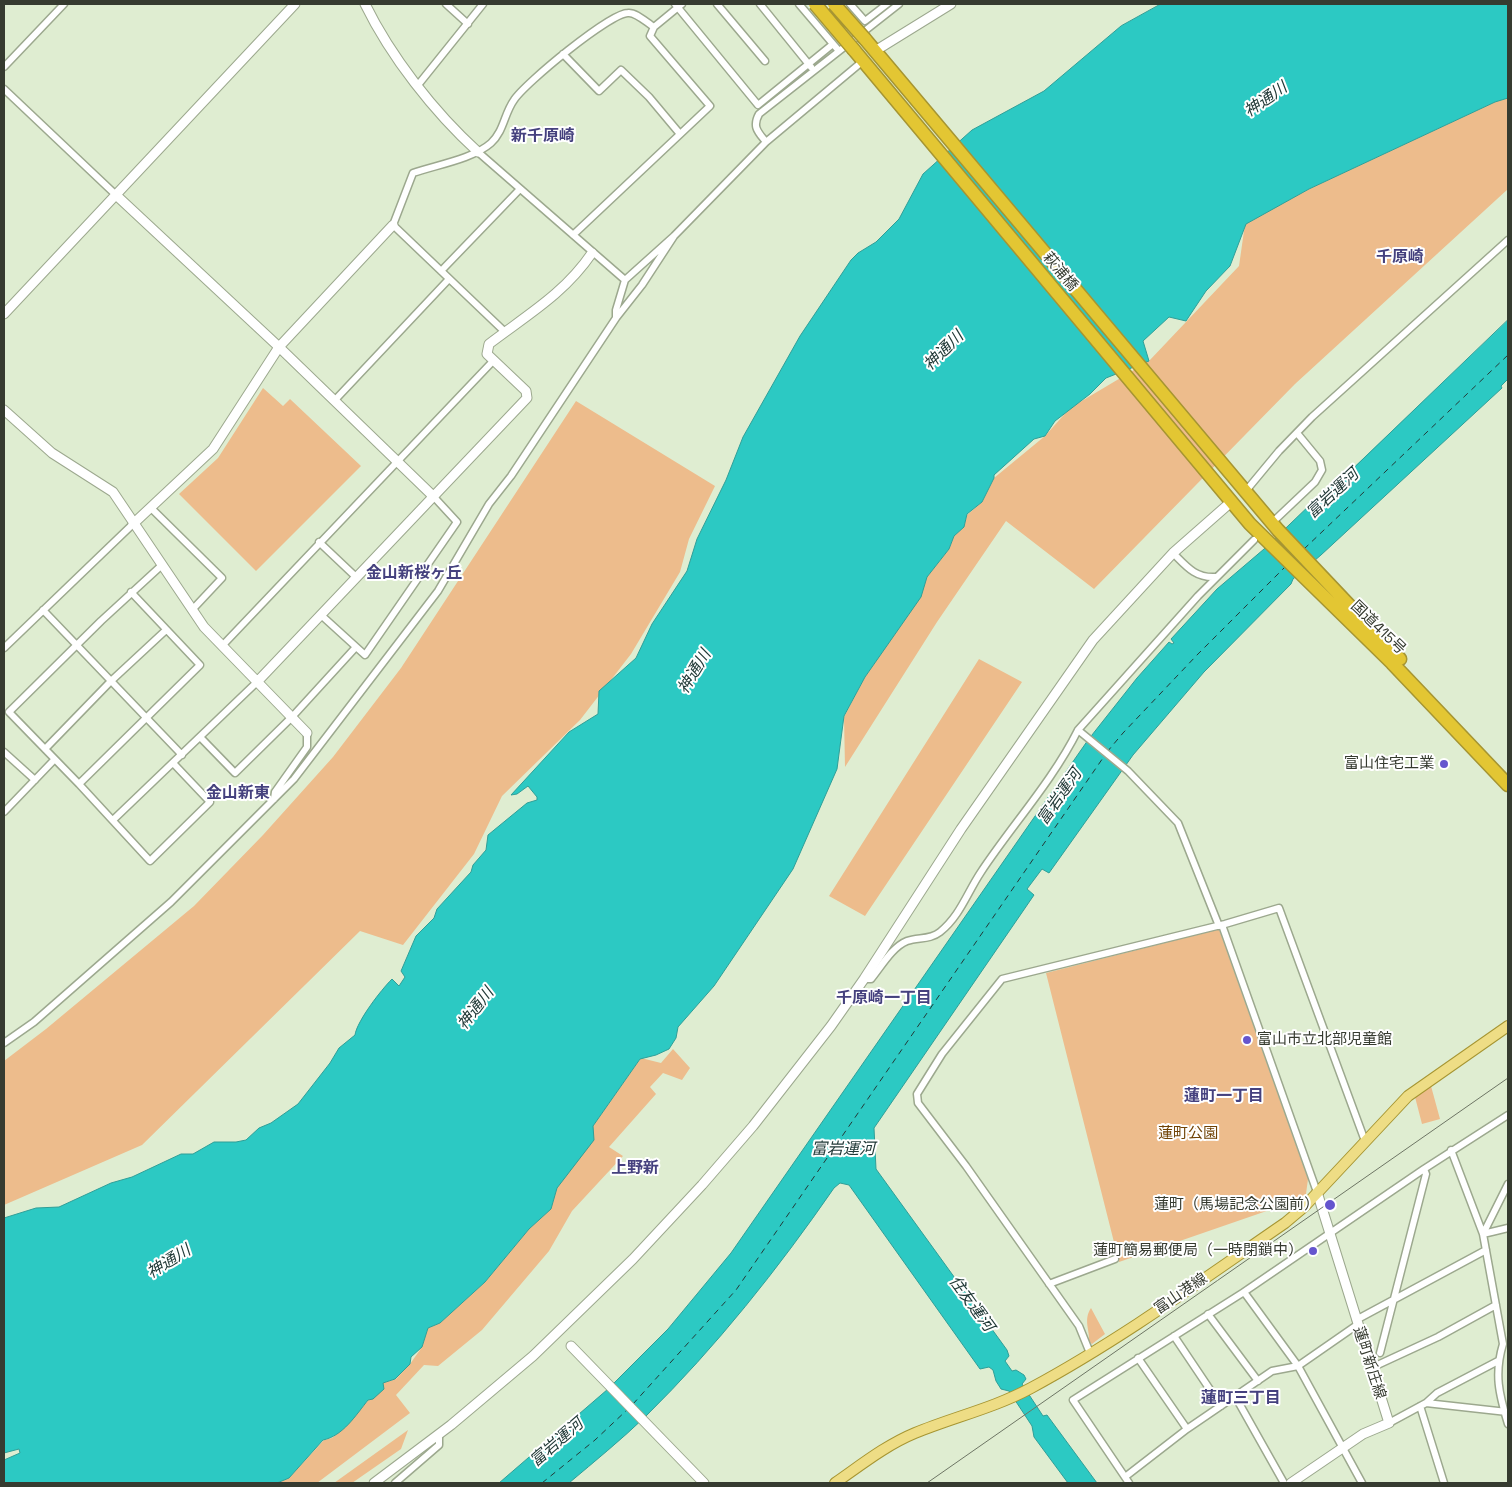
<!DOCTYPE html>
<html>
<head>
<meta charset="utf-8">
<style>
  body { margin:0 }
  #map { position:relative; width:1512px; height:1487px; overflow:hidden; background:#dfedd1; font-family:"Space Grotesk",sans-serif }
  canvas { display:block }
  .frame { position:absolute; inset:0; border:5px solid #363b30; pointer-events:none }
</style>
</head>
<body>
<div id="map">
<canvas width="1512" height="1487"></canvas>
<div class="frame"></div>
</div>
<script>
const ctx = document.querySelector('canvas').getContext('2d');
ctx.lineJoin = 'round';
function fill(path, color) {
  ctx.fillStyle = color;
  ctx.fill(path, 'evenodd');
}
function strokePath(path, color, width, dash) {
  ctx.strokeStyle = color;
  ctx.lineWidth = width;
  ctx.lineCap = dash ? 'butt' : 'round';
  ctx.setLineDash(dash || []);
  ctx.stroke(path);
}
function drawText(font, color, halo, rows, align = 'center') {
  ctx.font = font + ' "Space Grotesk","Noto Sans JP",sans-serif';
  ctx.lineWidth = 4;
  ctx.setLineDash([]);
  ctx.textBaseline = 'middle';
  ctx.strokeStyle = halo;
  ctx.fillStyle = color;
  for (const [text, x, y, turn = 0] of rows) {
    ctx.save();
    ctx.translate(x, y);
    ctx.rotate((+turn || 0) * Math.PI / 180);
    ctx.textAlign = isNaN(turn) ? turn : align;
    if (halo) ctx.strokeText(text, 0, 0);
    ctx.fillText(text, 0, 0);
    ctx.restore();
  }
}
fill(new Path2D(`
  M 1508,98 L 1508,189 L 1295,384 L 1094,589 L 1006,521 L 937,622 L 845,767 L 844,717 L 865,677 L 920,597 L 927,577 L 949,549 L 954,536 L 964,527 L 967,515 L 982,502 L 994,478 L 1045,436 L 1070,408 L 1149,361 L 1239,266 L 1245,224 L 1309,189 L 1495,102 Z
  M 263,388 L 283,406 L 290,399 L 361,466 L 256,571 L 179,494 L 218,458 Z
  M 576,401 L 715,486 L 689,539 L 680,572 L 631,654 L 580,720 L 502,796 L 474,854 L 403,945 L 360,931 L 142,1145 L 4,1205 L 4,1061 L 46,1029 L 194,906 L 263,835 L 333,757 L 401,668 Z
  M 979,659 L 1022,682 L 865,916 L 829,896 Z
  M 1219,929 L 1308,1179 L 1306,1194 L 1298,1201 L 1294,1199 L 1284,1205 L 1119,1262 L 1046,973 Z
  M 673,1049 L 690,1068 L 682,1080 L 663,1073 L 650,1087 L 656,1094 L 609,1147 L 623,1156 L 572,1211 L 549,1251 L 482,1330 L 438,1366 L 424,1365 L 396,1395 L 410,1413 L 317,1483 L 277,1483 L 289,1478 L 324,1440 L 332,1438 L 346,1426 L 383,1383 L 396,1379 L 410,1364 L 422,1347 L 428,1328 L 440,1323 L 485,1282 L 529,1229 L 551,1209 L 557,1188 L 569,1171 L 593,1126 L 641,1058 L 661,1063 Z
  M 1431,1086 L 1440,1119 L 1422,1124 L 1415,1097 Z
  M 1091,1308 L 1105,1334 L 1092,1344 L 1089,1342 C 1090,1330 1083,1320 1091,1308 Z
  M 408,1430 L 401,1449 L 352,1483 L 334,1483 Z`), '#edbc8c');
const water = new Path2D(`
  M 1161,4 L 1508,4 L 1508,98 L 1495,102 L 1309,189 L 1246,224 L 1230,266 L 1206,291 L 1186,321 L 1169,317 L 1143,341 L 1149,361 L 1106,378 L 1090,394 L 1055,421 L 1045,436 L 1034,439 L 994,475 L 994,478 L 982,502 L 967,514 L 964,527 L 954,536 L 949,549 L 927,577 L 921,597 L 865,677 L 844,716 L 837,769 L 793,869 L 714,986 L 678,1027 L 676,1038 L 669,1049 L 656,1055 L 640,1059 L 593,1126 L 594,1140 L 557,1188 L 551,1209 L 529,1229 L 485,1282 L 440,1323 L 428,1328 L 422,1347 L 411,1357 L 410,1364 L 395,1379 L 383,1383 L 384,1389 L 373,1399 L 368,1400 C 356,1415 343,1436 323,1440 L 289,1478 L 277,1483 L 4,1483 L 4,1460 L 20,1453 L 19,1449 L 4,1453 L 4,1218 L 36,1208 L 59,1207 L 111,1183 L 132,1177 L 181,1154 L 193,1154 L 214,1142 L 236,1142 L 246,1140 L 259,1128 L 271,1123 L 298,1104 L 330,1063 L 339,1048 L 355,1035 C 357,1021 381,990 392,979 L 399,986 L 405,977 L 401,971 L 416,936 L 434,918 L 437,909 L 471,872 L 473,865 L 486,850 L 488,835 L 527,803 L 537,800 L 537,797 L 528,786 L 517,794 L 511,795 L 569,732 L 598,714 L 599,691 L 636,658 L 652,624 L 687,571 L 697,539 L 726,480 L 743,437 L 800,336 L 851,260 L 858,253 L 876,242 L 899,219 L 923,174 L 972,130 L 1044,91 L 1121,26 Z
  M 1508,320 L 1508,379 L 1501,386 L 1502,388 L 1321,555 L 1293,579 L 1291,584 L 1204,672 L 1133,755 L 1049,873 L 1042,869 L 1027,889 L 1034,895 L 874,1128 L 876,1169 L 1007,1350 L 1009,1356 L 1005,1361 L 1012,1371 L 1016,1370 L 1024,1375 L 1026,1379 L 1022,1384 L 1043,1416 L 1047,1415 L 1097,1483 L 1068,1483 L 1034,1437 L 1032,1426 L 1009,1391 L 1001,1389 L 996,1381 L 993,1370 L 989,1367 L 980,1369 L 849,1185 L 840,1183 L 834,1188 C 778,1269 716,1347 646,1416 C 621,1440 595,1461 569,1483 L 499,1483 L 608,1389 L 668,1329 L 731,1253 L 1088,740 L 1137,678 L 1169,642 L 1172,644 L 1174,643 L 1171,639 L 1217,589 L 1264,549 L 1341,475 L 1350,468 L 1351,470 Z`);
fill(water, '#2cc9c3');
strokePath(water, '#2f9e97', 1);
strokePath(new Path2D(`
  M 1304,549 L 1508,355
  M 1107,752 L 1123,733 L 1197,655 L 1286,566
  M 633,1404 L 736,1290 L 1105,755
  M 542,1483 L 595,1440 L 628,1409`), '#223a38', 1, [6, 5]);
const street = new Path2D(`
  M 446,4 L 468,24
  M 675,4 L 758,105 L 833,44
  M 717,4 L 765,61
  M 760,4 L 811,67
  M 799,4 L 839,51
  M 850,4 L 865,21 L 887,4
  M 563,54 L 599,91 L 621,70 L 649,97 L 680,134
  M 4,67 L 64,4
  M 418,85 L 483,4
  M 4,89 L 116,195
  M 766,142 C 758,132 752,127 759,114 L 899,4
  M 478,152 L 625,280
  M 573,235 L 710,106 L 650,36 L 654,27
  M 441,271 L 520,189
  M 616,318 L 616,310 L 625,280 L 674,236 L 766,142 L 863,61
  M 505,332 L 393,225 L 413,173 C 436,165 473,159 491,143 C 504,131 504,114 514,100 C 525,83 610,13 628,13 C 636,12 647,23 654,27 L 682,4
  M 335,400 L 449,279
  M 1245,492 L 1279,451 L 1312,417 L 1508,240
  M 151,508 L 222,578 L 192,610
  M 1277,518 L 1315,482 L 1322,470 L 1320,461 L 1297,433
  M 319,542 L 356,577
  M 1173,553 C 1186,566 1195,578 1215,577
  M 162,565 L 101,621 L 9,712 L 79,784 L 150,861 L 210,802 L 173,763
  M 43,610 L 182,755
  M 321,615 L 365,655 L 457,522 L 434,497
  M 222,646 L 494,360
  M 4,648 L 133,524
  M 1078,730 L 1128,771 L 1178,823 L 1219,926
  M 200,737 L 235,773 L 292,717 L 356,647
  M 45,749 L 111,681 L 166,630
  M 4,752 L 35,780
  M 79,784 L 200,665 L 131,592
  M 274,799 L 275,792 L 307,747 L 307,733
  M 4,812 L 54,760
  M 113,820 L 257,682
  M 1222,925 L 1317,1192
  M 864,979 L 871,979 C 881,967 892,947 907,941 C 918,937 930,940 940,932 C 960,916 967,893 981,872 C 1012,825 1052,782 1078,730 L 1198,596 L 1254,540
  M 4,1043 L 34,1022 L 171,902 L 294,779 L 438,591 L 489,504 L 511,476 L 616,318 L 642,285 L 674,236
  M 1451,1150 L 1483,1234 L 1503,1344 C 1494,1374 1499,1394 1508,1424
  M 1483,1234 L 1508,1184
  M 1483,1234 L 1508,1228
  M 1049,1284 L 1115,1259
  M 1244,1292 L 1298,1366 L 1362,1483
  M 1208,1314 L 1258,1381
  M 1356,1320 L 1486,1250
  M 1174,1336 L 1221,1406
  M 1090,1353 L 1079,1326 L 966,1166 L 918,1103 L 917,1094 L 942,1054 L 1002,979 L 1225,924 L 1279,908 L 1365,1141
  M 1380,1353 L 1426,1174 L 1424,1169 L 1508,1115
  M 1138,1358 L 1187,1429
  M 1371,1368 L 1438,1337 L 1496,1305
  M 1235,1396 L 1284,1483
  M 1426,1403 L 1437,1393 L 1498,1361
  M 1420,1406 L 1444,1483
  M 1389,1423 L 1426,1403 L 1507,1412
  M 1125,1477 L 1187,1429 L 1272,1371 L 1298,1366 L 1357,1325
  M 395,1483 L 439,1445 L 439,1434
  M 1129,1483 L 1073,1400 L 1244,1292 L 1424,1169`);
const secondary = new Path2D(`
  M 365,4 C 391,57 434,112 478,152
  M 875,51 L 951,4
  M 116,195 L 279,347 L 434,497
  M 4,314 L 295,4
  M 4,410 L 52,453 L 113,492 L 204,627 L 307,733
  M 133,524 L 213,449 L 279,347 L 393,225
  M 257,682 L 527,398 L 526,391 L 487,354 L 489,344 C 527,315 564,294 592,253
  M 571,1346 L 704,1483
  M 374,1483 L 451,1425 L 533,1356 L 633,1259 L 702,1185 L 753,1126 L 831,1026 L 864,979 L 961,829 L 1093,640 L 1173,553 L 1231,502
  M 1291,1483 L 1363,1434 L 1389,1423 L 1317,1192`);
const primary = new Path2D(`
  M 835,1483 C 861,1465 886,1445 915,1433 C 954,1417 994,1408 1031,1388 C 1120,1340 1202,1280 1285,1223 L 1304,1207 L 1408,1096 L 1508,1026`);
const highway = new Path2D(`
  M 865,39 L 1278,530 L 1400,659
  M 854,50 L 1250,524 L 1392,663 L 1508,785`);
strokePath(street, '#9ca88e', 9);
strokePath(secondary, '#9ca88e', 11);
strokePath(primary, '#a69532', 12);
strokePath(highway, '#a69532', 15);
strokePath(street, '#fff', 6);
strokePath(secondary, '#fff', 9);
strokePath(primary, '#eedd85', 10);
strokePath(highway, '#e3c633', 12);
strokePath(new Path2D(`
  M 927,1483 L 1508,1078`), '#6d7564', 1);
const highwayBridge = new Path2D(`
  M 815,4 L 854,50
  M 834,4 L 865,39`);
strokePath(highwayBridge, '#a69532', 15, []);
strokePath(highwayBridge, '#e3c633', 12);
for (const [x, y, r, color] of [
  [1444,764,5,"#6555ce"],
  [1247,1040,5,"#6555ce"],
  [1330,1205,6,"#6555ce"],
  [1313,1251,5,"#6555ce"]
]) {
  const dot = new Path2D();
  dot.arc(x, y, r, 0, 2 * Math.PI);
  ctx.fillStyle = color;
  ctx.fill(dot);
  strokePath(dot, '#fff', 2);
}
drawText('15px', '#363b30', '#fff', [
  ["萩浦橋",1060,272,50],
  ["国道415号",1378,628,44],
  ["富山港線",1181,1294,-34],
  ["蓮町新庄線",1369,1363,72]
]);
drawText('15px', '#363b30', '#fff', [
  ["富山住宅工業",1434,764],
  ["富山市立北部児童館",1257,1040,"left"],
  ["蓮町（馬場記念公園前）",1319,1205],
  ["蓮町簡易郵便局（一時閉鎖中）",1303,1251]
], 'right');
drawText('15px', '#704306', '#fff', [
  ["蓮町公園",1188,1134]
]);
drawText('italic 16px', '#223a38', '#fff', [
  ["神通川",1266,100,-35],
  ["神通川",944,351,-45],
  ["富岩運河",1333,494,-43],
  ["神通川",695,672,-59],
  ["富岩運河",1060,797,-55],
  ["神通川",476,1009,-52],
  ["富岩運河",843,1150],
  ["神通川",169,1262,-32],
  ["住友運河",971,1304,54],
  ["富岩運河",557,1443,-41]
]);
drawText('bold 16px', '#45417e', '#fff', [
  ["新千原崎",543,137],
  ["千原崎",1400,258],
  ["金山新桜ヶ丘",414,574],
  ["金山新東",238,794],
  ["千原崎一丁目",884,999],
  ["蓮町一丁目",1224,1097],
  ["上野新",635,1169],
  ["蓮町三丁目",1241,1399]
]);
</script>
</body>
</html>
